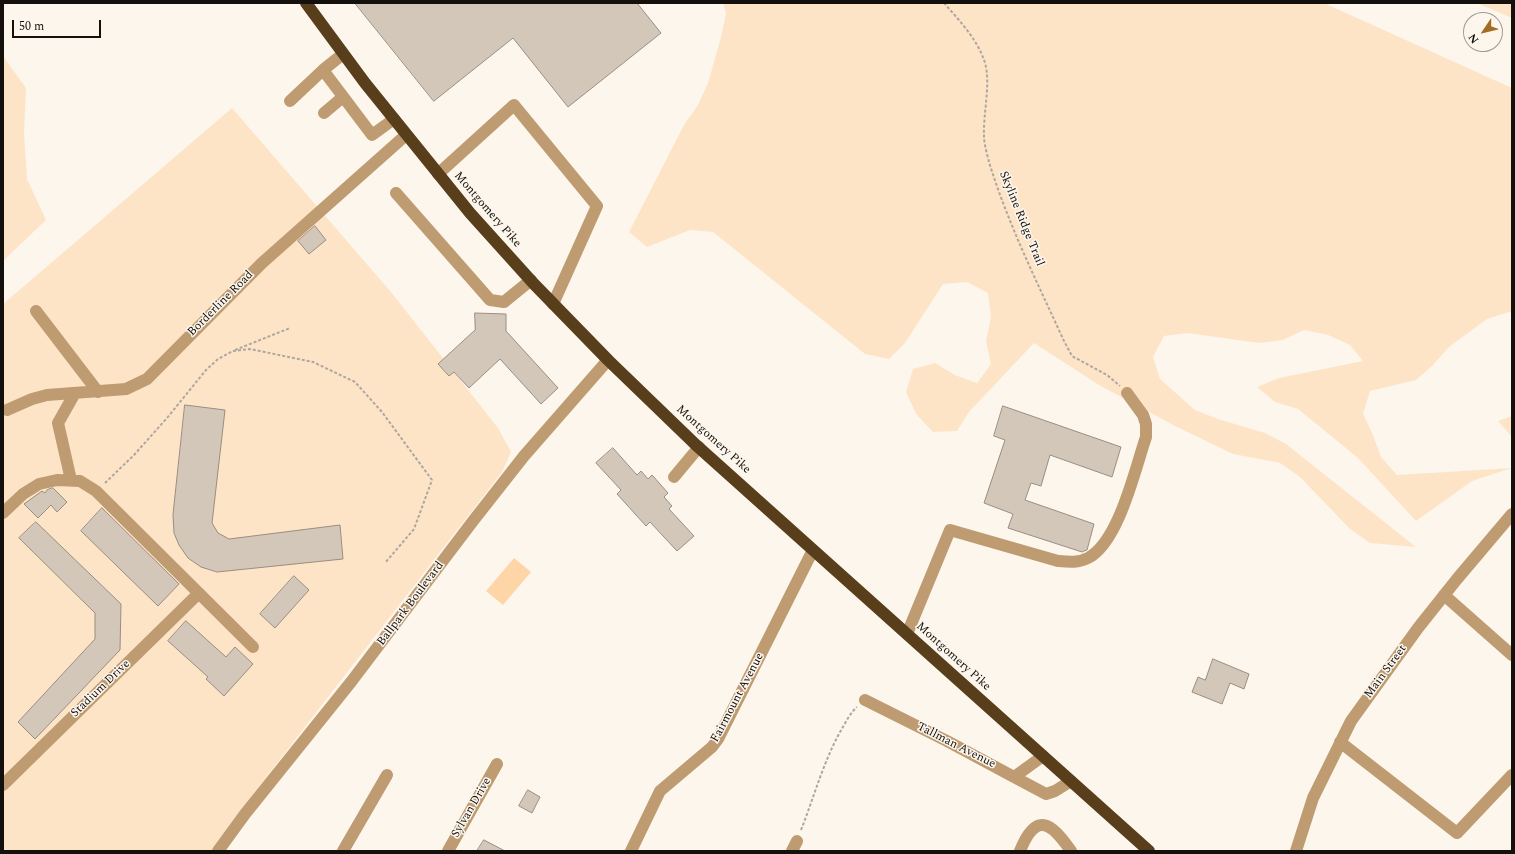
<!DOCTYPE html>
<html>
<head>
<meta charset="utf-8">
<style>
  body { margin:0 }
  #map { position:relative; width:1515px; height:854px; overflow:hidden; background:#fdf6ed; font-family:Spectral,serif }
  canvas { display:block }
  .frame { position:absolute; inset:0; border:4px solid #14100b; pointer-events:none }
  .north { position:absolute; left:1463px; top:12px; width:40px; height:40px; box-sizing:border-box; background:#fdf6ed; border:1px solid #a09a93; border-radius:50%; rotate:235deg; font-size:11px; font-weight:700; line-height:16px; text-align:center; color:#14100b }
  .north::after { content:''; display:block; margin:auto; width:14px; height:18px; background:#a26e26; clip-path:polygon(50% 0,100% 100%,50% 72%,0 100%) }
  .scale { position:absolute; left:12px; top:20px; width:89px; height:18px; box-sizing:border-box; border:2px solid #14100b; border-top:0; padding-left:5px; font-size:12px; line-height:14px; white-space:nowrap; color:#14100b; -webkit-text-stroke:3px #fdf6ed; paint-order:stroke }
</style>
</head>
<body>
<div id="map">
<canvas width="1515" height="854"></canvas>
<div class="frame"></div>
<div class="north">N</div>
<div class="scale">50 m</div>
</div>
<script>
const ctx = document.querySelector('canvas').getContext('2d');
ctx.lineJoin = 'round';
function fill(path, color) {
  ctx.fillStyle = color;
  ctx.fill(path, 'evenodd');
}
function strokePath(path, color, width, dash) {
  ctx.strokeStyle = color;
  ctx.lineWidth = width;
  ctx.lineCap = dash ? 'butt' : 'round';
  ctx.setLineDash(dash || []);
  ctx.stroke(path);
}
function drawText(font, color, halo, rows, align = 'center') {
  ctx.font = font + ' Spectral,serif';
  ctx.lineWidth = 3;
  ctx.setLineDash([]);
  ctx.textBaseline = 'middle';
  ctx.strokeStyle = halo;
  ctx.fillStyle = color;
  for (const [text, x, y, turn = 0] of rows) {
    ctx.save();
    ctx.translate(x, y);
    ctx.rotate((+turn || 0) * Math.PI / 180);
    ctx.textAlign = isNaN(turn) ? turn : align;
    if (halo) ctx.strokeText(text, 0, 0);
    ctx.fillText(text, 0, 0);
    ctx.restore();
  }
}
fill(new Path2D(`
  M 723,3 L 1324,3 L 1512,88 L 1512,313 L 1509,312 L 1487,319 L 1449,347 L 1433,365 L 1416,380 L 1370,391 L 1363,414 L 1373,435 L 1381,457 L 1397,475 L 1512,468 L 1472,481 L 1416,521 L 1358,458 L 1298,409 L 1275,402 L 1257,387 L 1279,378 L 1363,361 L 1350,345 L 1328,335 L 1304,330 L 1283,340 L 1259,343 L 1187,333 L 1164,336 L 1153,357 L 1160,379 L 1195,410 L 1218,419 L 1265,433 L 1286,444 L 1416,547 L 1370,543 L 1350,529 L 1300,477 L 1280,463 L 1233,454 L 1175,426 L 1099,385 L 1034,343 L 969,412 L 957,431 L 933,432 L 916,414 L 906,392 L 913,369 L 935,363 L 955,375 L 977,383 L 991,364 L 986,341 L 991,317 L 988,293 L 967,282 L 943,284 L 905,343 L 889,359 L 865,354 L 713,232 L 690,230 L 647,247 L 629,232 L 684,125 L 698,105 L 708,83 L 721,37 L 726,13 Z
  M 1477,3 L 1512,3 L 1512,18 Z
  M 3,56 L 26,88 L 24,134 L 27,179 L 46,220 L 3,261 Z
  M 232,108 L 391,292 L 498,428 L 511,452 L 502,472 L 250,798 L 225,851 L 3,851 L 3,304 Z
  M 1512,416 L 1512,437 L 1498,421 Z`), '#fee4c7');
fill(new Path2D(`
  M 514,558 L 531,572 L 503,605 L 486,591 Z`), '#fed5a6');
const building = new Path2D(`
  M 355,3 L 637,3 L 661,33 L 568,107 L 513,38 L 434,101 Z
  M 315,226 L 326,240 L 309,254 L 298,241 Z
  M 475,313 L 506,314 L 506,331 L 558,388 L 541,404 L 500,359 L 469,388 L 454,372 L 449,376 L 438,364 L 475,330 Z
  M 185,405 L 225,410 L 212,523 L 218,533 L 229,539 L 340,525 L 343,559 L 217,572 L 201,567 L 188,558 L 179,545 L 174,533 L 173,515 Z
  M 1003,406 L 1121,447 L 1112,477 L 1050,455 L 1041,486 L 1031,483 L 1025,500 L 1094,524 L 1087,550 L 1084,551 L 1082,552 L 1008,528 L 1013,514 L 984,503 L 1005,440 L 994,436 Z
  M 613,448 L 637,475 L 641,471 L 648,479 L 652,475 L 668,493 L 664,497 L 672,506 L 669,509 L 694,536 L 677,551 L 650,522 L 646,526 L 617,494 L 621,490 L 596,463 Z
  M 53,488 L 67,502 L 57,512 L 51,505 L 38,518 L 24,504 L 42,491 L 45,493 L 47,490 Z
  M 102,508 L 179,584 L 158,606 L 81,531 Z
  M 36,522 L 121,604 L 120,650 L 35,739 L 18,722 L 95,639 L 95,613 L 19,538 Z
  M 294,576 L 309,590 L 275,628 L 260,614 Z
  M 186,621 L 226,657 L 235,647 L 253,664 L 224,696 L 206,679 L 208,677 L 168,641 Z
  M 1213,659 L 1249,674 L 1244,689 L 1230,683 L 1222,704 L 1192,692 L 1198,677 L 1205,680 Z
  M 528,790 L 540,797 L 532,813 L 519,806 Z
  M 484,840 L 505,851 L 477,851 Z`);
fill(building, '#d3c7b9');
strokePath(building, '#9a8e81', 1);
strokePath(new Path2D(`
  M 944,3 C 959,20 978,40 985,63 C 991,83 983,114 984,136 C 984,144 987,154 989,162 C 1008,224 1037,282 1064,341 L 1072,356 L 1107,375 L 1120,386
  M 235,350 L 290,328
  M 105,483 L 134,455 L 167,418 L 206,370 L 218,359 L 233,351 L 250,349 L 313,362 L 355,382 L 382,412 L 432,480 L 414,529 L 385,563
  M 801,830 C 814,797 823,763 840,732 C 845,724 849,714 857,707`), '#ada79f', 2, [3, 2]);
strokePath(new Path2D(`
  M 343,54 L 323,70 L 372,135 L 394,119
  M 290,101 L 323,70
  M 324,113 L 343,97
  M 438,174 L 514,105 L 597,206 L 553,304
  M 396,193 L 490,300 L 504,302 L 531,280
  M 36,311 L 98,392
  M 7,410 L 32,399 L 47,395 L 126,389 L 147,379 L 262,263 L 406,135
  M 674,477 L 699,447
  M 71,480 L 58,423 L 75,393
  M 3,513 L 23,494 L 39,484 L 57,480 L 80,481 L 96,491 L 253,647
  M 1444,595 L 1512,655
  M 907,634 L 950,530 L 1058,561 C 1069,562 1078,563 1088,558 C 1119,542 1135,469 1146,437 L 1146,424 L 1143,415 L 1127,393
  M 865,700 L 947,741 L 1014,777 L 1043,756
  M 1340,742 L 1457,833 L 1512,775
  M 1014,777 L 1046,794 L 1055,791 L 1071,781
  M 3,785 L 199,593
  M 218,851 L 245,814 L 351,682 L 473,521 L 524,456 L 608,360
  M 343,851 L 387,775
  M 448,851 L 497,764
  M 631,851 L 660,791 L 712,747 L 718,739 L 813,550
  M 792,851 L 797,841
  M 1020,851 C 1036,811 1051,822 1071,851
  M 1296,851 L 1313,798 L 1351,721 L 1418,628 L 1457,579 L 1512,514`), '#be9b71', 12);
strokePath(new Path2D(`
  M 306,3 L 365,83 L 470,213 L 534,284 L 608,360 L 696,445 L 1149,851`), '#593e1c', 12);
drawText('12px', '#14100b', '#fdf6ed', [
  ["Montgomery Pike",487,210,49],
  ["Skyline Ridge Trail",1021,219,68],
  ["Borderline Road",221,304,-45],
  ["Montgomery Pike",713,440,42],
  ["Ballpark Boulevard",411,604,-53],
  ["Montgomery Pike",953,657,42],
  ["Main Street",1386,672,-54],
  ["Stadium Drive",101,689,-44],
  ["Fairmount Avenue",738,698,-62],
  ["Tallman Avenue",956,746,27],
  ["Sylvan Drive",472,808,-60]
]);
</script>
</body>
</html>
